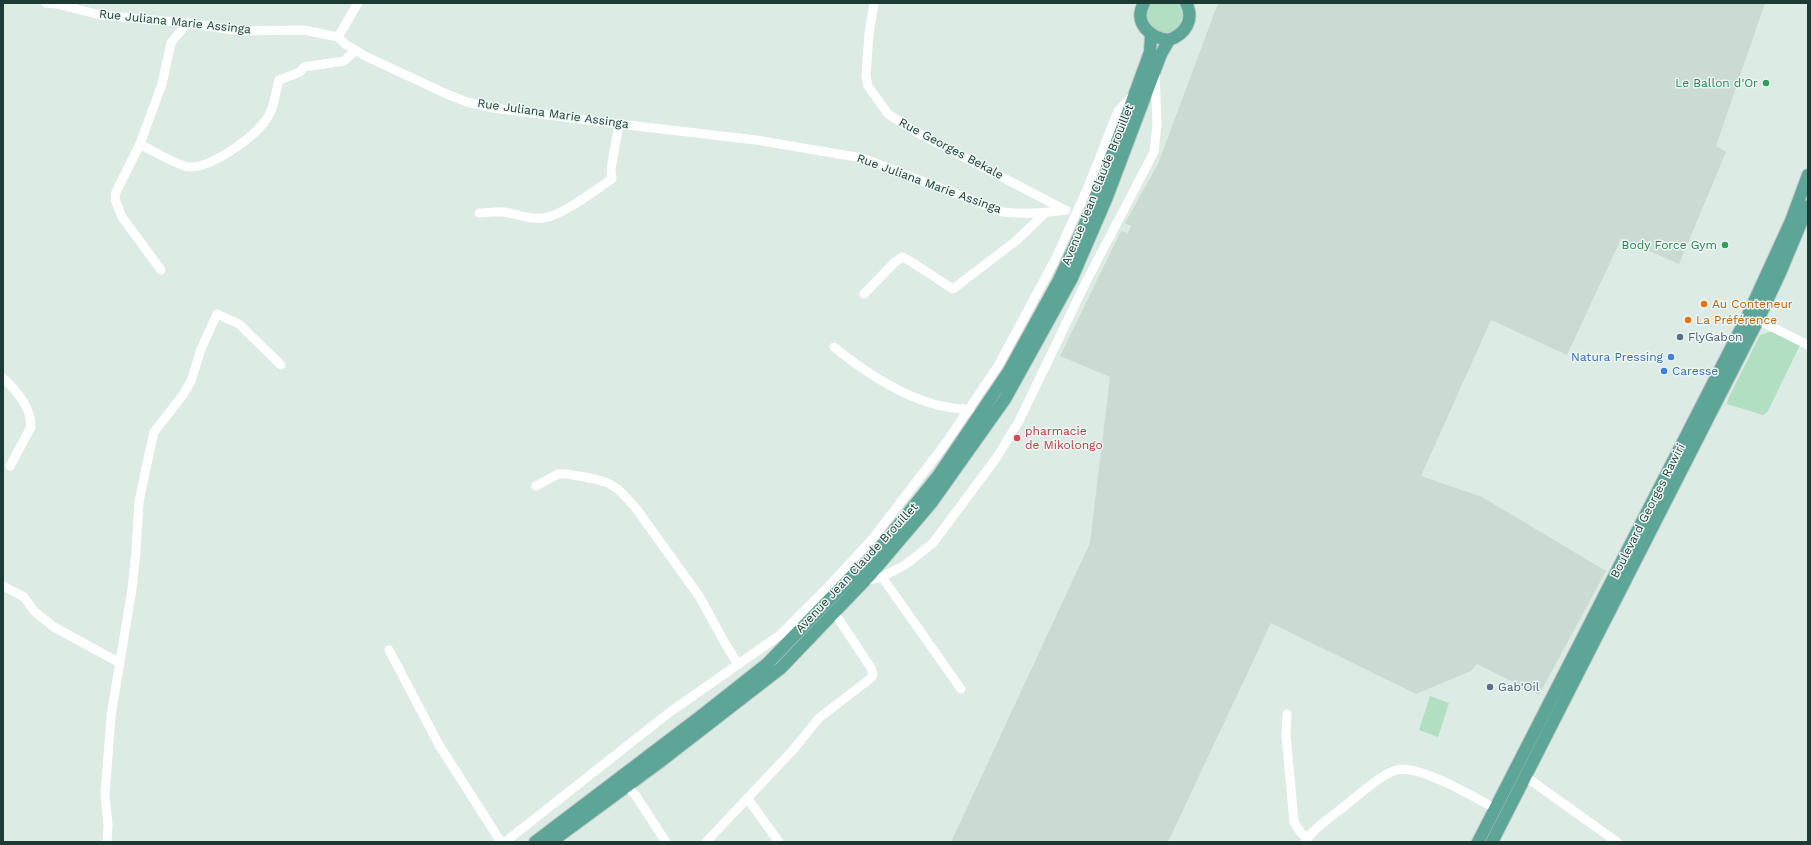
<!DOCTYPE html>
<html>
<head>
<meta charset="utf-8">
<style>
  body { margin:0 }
  #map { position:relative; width:1811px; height:845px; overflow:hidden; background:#ddebe5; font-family:"Work Sans",sans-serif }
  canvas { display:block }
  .frame { position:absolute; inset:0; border:4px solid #1d3b35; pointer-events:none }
</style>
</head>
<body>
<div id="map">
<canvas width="1811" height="845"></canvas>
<div class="frame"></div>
</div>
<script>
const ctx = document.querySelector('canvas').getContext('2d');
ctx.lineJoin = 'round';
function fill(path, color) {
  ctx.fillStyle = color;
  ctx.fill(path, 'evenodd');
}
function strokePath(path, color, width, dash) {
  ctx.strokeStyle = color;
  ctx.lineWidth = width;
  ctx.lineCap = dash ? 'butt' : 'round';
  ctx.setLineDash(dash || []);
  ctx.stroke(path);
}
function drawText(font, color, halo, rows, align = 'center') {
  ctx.font = font + ' "Work Sans",sans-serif';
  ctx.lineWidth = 3;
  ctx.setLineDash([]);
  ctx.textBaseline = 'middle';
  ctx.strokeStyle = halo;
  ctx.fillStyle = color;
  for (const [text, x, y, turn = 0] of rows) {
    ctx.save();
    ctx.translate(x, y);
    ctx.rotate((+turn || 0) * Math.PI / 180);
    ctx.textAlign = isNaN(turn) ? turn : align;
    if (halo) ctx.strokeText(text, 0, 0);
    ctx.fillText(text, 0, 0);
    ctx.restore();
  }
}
fill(new Path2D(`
  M 1218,3 L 1765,3 L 1716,146 L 1726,152 L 1679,264 L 1621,239 L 1567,355 L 1491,320 L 1421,476 L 1482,497 L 1606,571 L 1539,695 L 1477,664 L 1471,671 L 1416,694 L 1271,623 L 1168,842 L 951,842 L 1090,543 L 1110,377 L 1060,356 L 1121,231 L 1128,233 L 1131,226 L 1125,223 L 1158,164 Z`), '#cbdbd4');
fill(new Path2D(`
  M 1152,3 L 1178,3 L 1183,14 L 1179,26 C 1162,44 1137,23 1152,3 Z
  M 1769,332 L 1774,332 L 1800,345 L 1768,411 L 1763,415 L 1727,404 L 1729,397 L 1760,335 Z
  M 1430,696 L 1449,703 L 1438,737 L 1419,730 Z`), '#b2dfc1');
const primary = new Path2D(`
  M 1144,3 C 1133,23 1150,38 1169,40 C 1185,34 1195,20 1186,3
  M 535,842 L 701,716 L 767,664 L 885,542 L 938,476 L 1009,371 L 1059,280 L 1089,215 L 1129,110 L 1150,52 L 1151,35
  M 551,842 L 661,761 L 781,668 L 870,575 L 932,502 L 1005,399 L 1072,278 L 1107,197 L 1161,54 L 1169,40
  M 1478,842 L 1748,315 L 1791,221 L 1808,175
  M 1492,842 L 1758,320 L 1780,273 L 1808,206`);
strokePath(primary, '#c0c8c6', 14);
strokePath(new Path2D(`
  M 46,3 L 57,4 L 100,15 L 187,23 L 241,31 L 304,30 L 338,37 L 345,44 L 367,57 L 449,95 L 467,102 L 493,108 L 619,124 L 756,140 L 862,158 L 1003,212 C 1024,215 1045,213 1066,210
  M 874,3 L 869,34 L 866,76 L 868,86 L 888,114 L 918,133 L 1065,210
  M 338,37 L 358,3
  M 140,144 C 151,150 180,167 190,167 C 214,167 260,134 270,113 C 275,103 276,90 279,80 L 300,72 L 304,67 L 344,61 L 355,51
  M 479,213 C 487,213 496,211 504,212 C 517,214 529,220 543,218 C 562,216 595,190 612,179 L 611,169 L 619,124
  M 161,270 L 122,217 L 115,200 L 116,192 L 140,144 L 162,84 L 171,43 L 187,23
  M 864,294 L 894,263 L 902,257 L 910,261 L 953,289 L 1017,240 L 1045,213
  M 1758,320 L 1808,345
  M 834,347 C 871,377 921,410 970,409
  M 3,378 C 17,391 31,407 31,427 L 10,466
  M 536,486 L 558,474 L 567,474 L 595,479 L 608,483 L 618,489 L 635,507 L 699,596 L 726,645 L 738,664
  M 882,577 L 961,689
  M 864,581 L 882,577 L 905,565 L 933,543 L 997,457 L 1019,421 L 1086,282 L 1154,152 L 1157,125 L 1155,72
  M 3,586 L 24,597 L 34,611 L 54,627 L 120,663
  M 389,650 L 439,745 L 501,842
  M 1287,714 L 1286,735 L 1294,822 L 1301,833 L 1307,838
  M 1526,777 L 1617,842
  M 627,786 L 636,796 L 666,842
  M 747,798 L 779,842
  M 107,842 L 108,825 L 105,795 L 111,716 L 132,589 L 136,552 L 139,502 L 146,468 L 154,432 L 183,395 L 191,381 L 201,349 L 217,314 L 239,324 L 281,365
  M 505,842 L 670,712 L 780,635 L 828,587 L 873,538 L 943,447 L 998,366 L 1056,258 L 1088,187 L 1118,111 L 1135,93
  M 706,842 L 793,750 L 819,718 L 871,678 L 873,675 L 871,668 L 834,612
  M 1305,842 C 1312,829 1334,815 1346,805 C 1359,795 1380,775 1396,770 C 1420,764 1473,797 1495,808`), '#fff', 9);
strokePath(primary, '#5ca597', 12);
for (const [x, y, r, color] of [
  [1766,83,4,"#2e9e5b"],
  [1725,245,4,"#2e9e5b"],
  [1704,304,4,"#e8710a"],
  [1688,320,4,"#e8710a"],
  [1680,337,4,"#5c6f8a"],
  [1671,357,4,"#3f7fe0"],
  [1664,371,4,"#3f7fe0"],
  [1017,438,4,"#e0444e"],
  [1490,687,4,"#5c6f8a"]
]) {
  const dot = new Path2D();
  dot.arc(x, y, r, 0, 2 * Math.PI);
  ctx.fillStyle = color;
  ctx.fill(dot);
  strokePath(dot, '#edf7f3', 1.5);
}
drawText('12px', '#1d3b35', '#edf7f3', [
  ["Rue Juliana Marie Assinga",175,22,6],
  ["Rue Juliana Marie Assinga",553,114,8],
  ["Rue Georges Bekale",951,149,28],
  ["Rue Juliana Marie Assinga",929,184,20],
  ["Avenue Jean Claude Brouillet",1098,185,-68],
  ["Boulevard Georges Rawiri",1648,511,-63],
  ["Avenue Jean Claude Brouillet",857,568,-47]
]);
drawText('12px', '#27864d', '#edf7f3', [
  ["Le Ballon d'Or",1758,83],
  ["Body Force Gym",1717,245]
], 'right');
drawText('12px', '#c56008', '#edf7f3', [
  ["Au Conteneur",1712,304],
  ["La Préférence",1696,320]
], 'left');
drawText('12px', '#4e5e75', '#edf7f3', [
  ["FlyGabon",1688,337],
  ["Gab'Oil",1498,687]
], 'left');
drawText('12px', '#366cbe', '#edf7f3', [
  ["Natura Pressing",1663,357],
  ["Caresse",1672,371,"left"]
], 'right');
drawText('12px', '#be3a42', '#edf7f3', [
  ["pharmacie",1025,431],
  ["de Mikolongo",1025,445]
], 'left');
</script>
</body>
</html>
